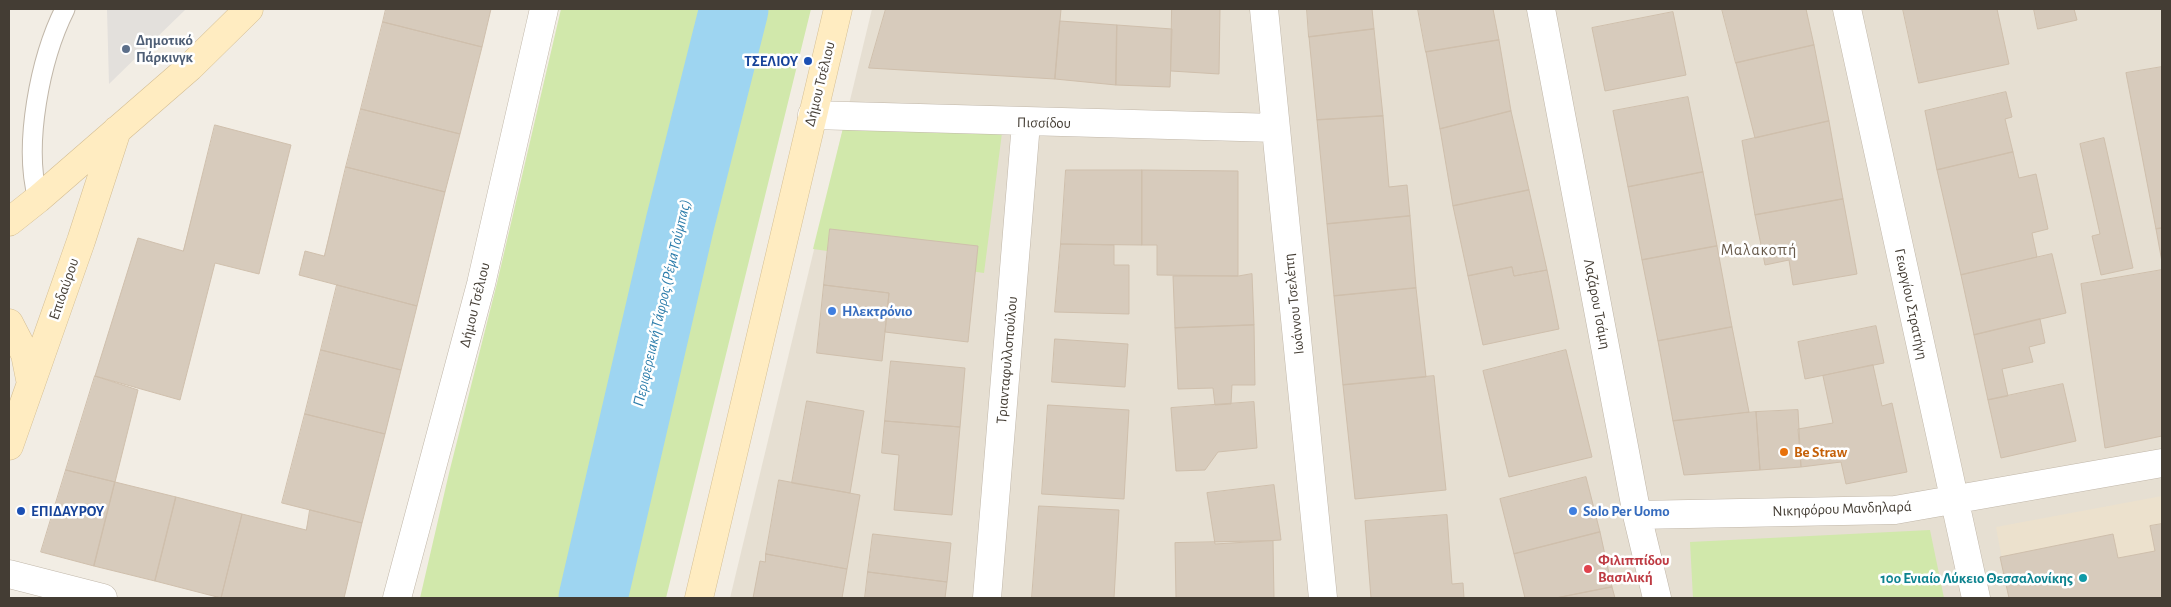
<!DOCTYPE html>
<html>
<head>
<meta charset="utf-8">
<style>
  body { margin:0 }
  #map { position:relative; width:2171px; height:607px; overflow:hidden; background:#f2ede4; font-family:"Alegreya Sans",sans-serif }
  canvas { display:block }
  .frame { position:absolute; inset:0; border:10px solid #443d34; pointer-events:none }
</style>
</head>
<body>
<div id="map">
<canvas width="2171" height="607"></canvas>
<div class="frame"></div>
</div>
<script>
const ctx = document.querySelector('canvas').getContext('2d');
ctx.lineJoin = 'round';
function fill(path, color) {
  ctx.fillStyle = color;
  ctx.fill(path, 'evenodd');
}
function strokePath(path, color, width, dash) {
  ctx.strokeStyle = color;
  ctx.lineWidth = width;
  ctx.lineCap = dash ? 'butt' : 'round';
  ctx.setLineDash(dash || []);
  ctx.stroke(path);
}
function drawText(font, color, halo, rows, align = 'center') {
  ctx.font = font + ' "Alegreya Sans",sans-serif';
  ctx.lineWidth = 5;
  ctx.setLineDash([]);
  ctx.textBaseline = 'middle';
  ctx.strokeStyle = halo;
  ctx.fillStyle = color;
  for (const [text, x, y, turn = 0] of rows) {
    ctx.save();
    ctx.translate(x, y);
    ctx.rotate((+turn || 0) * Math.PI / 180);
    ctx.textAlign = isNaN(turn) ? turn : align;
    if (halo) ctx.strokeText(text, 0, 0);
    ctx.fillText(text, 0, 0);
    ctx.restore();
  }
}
fill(new Path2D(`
  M 872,9 L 2162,9 L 2162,598 L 730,598 Z`), '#e6dfd2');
fill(new Path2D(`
  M 2162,496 L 2162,598 L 2009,598 L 1996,527 Z`), '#ece1cd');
fill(new Path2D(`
  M 561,9 L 811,9 L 666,598 L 420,598 L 449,473 L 497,283 Z
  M 1003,125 L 984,273 L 813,249 L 843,128 Z
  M 1930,530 L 1944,598 L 1693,598 L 1690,542 Z`), '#d1e8ab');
fill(new Path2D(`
  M 107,9 L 186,9 L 109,84 Z`), '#e3e0dc');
strokePath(new Path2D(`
  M 593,598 L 680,223 L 734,9`), '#9ed5f1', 69);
const building = new Path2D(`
  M 386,9 L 491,9 L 482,47 L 383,22 Z
  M 886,9 L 1061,9 L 1055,79 L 869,68 Z
  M 1172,9 L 1220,9 L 1219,74 L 1171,71 Z
  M 1307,9 L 1372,9 L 1374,29 L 1309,37 Z
  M 1418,9 L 1493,9 L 1499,40 L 1426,52 Z
  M 1722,9 L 1806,9 L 1814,45 L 1736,63 Z
  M 1903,9 L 1997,9 L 2009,64 L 1919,83 Z
  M 2034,9 L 2074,9 L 2077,20 L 2038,29 Z
  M 1673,12 L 1686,75 L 1605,91 L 1592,28 Z
  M 1060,21 L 1117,25 L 1116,85 L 1055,79 Z
  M 383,22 L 482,47 L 460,134 L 361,109 Z
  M 1117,25 L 1172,29 L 1170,87 L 1116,85 Z
  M 1374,29 L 1383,116 L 1317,120 L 1309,37 Z
  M 1499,40 L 1511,111 L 1440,129 L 1426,52 Z
  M 1814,45 L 1829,121 L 1755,138 L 1736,63 Z
  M 2162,67 L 2162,228 L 2156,229 L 2126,73 Z
  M 2006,92 L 2012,117 L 2005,119 L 2013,152 L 1937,170 L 1925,111 Z
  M 1688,97 L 1703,172 L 1628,187 L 1613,111 Z
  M 361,109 L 460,134 L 445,192 L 346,167 Z
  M 1511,111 L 1529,190 L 1453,206 L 1440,129 Z
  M 1383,116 L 1389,187 L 1407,185 L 1410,216 L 1327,224 L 1317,120 Z
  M 1829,121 L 1843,199 L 1755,215 L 1742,141 Z
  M 215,125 L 291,145 L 259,274 L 215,263 L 180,400 L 95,376 L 138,238 L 183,251 Z
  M 2104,138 L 2133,268 L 2101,275 L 2092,236 L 2100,234 L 2080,144 Z
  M 2013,152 L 2019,178 L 2036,174 L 2048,229 L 2032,233 L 2037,257 L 1961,275 L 1937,170 Z
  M 346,167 L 445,192 L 417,306 L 299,275 L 305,251 L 324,256 Z
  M 1066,170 L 1142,170 L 1142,245 L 1061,244 Z
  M 1142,170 L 1238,171 L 1238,276 L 1157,275 L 1157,245 L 1142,245 Z
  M 1703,172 L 1717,246 L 1642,260 L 1628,187 Z
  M 1529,190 L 1547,270 L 1514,276 L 1512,267 L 1468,276 L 1453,206 Z
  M 1843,199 L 1857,274 L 1793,285 L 1789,260 L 1765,265 L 1755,215 Z
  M 1410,216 L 1416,288 L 1334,296 L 1327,224 Z
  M 2162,228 L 2162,262 L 2156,229 Z
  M 830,229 L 978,246 L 968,342 L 885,332 L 889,293 L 824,285 Z
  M 1061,244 L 1114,245 L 1114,265 L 1129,265 L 1129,314 L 1055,312 Z
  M 1717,246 L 1732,327 L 1658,341 L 1642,260 Z
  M 2052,254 L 2066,313 L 1974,335 L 1961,275 Z
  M 1512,267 L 1514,276 L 1547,270 L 1559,329 L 1483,345 L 1468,276 Z
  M 2162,270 L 2162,436 L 2105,448 L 2081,284 Z
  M 1252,274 L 1254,325 L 1175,328 L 1173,276 L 1238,276 Z
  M 337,285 L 417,306 L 401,370 L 321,350 Z
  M 824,285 L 889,293 L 882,361 L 817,353 Z
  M 1416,288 L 1426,377 L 1343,385 L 1334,296 Z
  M 2040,319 L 2045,343 L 2029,347 L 2033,362 L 2002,369 L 2008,396 L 1988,400 L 1974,335 Z
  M 1254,325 L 1255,385 L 1232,385 L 1231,404 L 1215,405 L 1213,388 L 1178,389 L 1175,328 Z
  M 1876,326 L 1884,363 L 1805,379 L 1798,342 Z
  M 1732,327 L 1749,412 L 1673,421 L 1658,341 Z
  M 1055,339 L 1128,344 L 1125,387 L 1052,382 Z
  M 321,350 L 401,370 L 385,434 L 305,414 Z
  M 1566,350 L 1592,457 L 1509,477 L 1483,371 Z
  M 891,361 L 965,368 L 960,427 L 885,421 Z
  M 1873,365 L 1882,406 L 1892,403 L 1907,472 L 1846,484 L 1841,462 L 1801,467 L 1798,429 L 1833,423 L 1823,376 Z
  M 95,376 L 138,390 L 115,482 L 66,470 Z
  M 1434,376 L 1446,490 L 1355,499 L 1343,385 Z
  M 2063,384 L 2076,441 L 2001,458 L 1988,400 Z
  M 807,401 L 864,411 L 850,493 L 792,483 Z
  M 1254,402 L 1257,448 L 1218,452 L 1205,470 L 1176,471 L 1171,408 Z
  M 1048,405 L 1129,410 L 1124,499 L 1042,494 Z
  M 1798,410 L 1801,467 L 1760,470 L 1756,412 Z
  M 1756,412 L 1760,470 L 1684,475 L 1673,421 Z
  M 305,414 L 385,434 L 362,523 L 282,503 Z
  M 885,421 L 960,427 L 952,515 L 894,510 L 899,455 L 882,453 Z
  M 66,470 L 115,482 L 94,566 L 41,552 Z
  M 1586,477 L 1600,532 L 1514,554 L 1500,499 Z
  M 779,480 L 860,495 L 847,569 L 766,554 Z
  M 115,482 L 176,497 L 155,581 L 94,566 Z
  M 1274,485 L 1281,540 L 1215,544 L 1207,493 Z
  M 176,497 L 242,514 L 221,598 L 155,581 Z
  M 1039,506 L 1119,510 L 1114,598 L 1032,598 Z
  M 310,510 L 362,523 L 344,598 L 221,598 L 242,514 L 306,530 Z
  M 1447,515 L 1452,584 L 1463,583 L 1464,598 L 1371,598 L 1365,521 Z
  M 2162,524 L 2162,598 L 2009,598 L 2000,557 L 2113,534 L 2118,558 L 2155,551 L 2150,526 Z
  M 1600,532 L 1612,587 L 1556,598 L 1525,598 L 1514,554 Z
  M 873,534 L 951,543 L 947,582 L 868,572 Z
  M 1273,541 L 1274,598 L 1176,598 L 1175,543 Z
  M 766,554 L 847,569 L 842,598 L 753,598 L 760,561 L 765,562 Z
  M 868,572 L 947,582 L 945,598 L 865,598 Z
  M 1612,587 L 1615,598 L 1556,598 Z`);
fill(building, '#d7cbbc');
strokePath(building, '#cfbfac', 1);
const lane = new Path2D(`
  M 38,199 C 23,145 40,59 65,9`);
const street = new Path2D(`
  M 1264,9 L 1323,598
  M 1541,9 L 1637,515 L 1657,598
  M 1847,9 L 1976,598
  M 812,115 L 1276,128
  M 1637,515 L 1895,510 L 2162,463
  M 9,574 L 103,598
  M 397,598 L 481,284 L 544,9
  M 987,598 L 1026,123`);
const secondary = new Path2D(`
  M 9,222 L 38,199 L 190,67 L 249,9
  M 9,323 L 25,354 L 31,384
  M 9,446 L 81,241 L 117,130
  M 699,598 L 838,9`);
strokePath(lane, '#c1b7a9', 21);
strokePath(street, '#c1b7a9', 29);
strokePath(secondary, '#d4be93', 29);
strokePath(lane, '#fff', 19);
strokePath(street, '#fff', 28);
strokePath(secondary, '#ffecc1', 28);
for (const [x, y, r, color] of [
  [126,49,5,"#5c6f8a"],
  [808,61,5,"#1a4fb4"],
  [832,311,5,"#3f7fe0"],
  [1784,452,5,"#e8710a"],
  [21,511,5,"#1a4fb4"],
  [1573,511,5,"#3f7fe0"],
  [1588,569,5,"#e0444e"],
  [2083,578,5,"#0f9aa8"]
]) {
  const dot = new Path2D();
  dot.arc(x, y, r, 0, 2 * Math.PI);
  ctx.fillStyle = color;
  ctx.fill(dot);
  strokePath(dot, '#fff', 2);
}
drawText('bold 15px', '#4e5e75', '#fff', [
  ["Δημοτικό",136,40],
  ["Πάρκινγκ",136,57]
], 'left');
drawText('bold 15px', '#164399', '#fff', [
  ["ΤΣΕΛΙΟΥ",798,61],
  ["ΕΠΙΔΑΥΡΟΥ",31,511,"left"]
], 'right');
drawText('15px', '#443d34', '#fff', [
  ["Δήμου Τσέλιου",820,84,-76],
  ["Πισσίδου",1044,123,1],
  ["Επιδαύρου",64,289,-71],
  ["Ιωάννου Τσελέπη",1294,304,-96],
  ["Λαζάρου Τσάμη",1597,304,79],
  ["Γεωργίου Στρατήγη",1911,304,78],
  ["Δήμου Τσέλιου",475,305,-76],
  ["Τριανταφυλλοπούλου",1007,360,-85],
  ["Νικηφόρου Μανδηλαρά",1842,509,-2]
]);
drawText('bold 15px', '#366cbe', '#fff', [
  ["Ηλεκτρόνιο",842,311],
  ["Solo Per Uomo",1583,511]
], 'left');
drawText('bold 15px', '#c56008', '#fff', [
  ["Be Straw",1794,452]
], 'left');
drawText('bold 15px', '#be3a42', '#fff', [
  ["Φιλιππίδου",1598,560],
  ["Βασιλική",1598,577]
], 'left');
drawText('bold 15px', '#0d838f', '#fff', [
  ["10ο Ενιαίο Λύκειο Θεσσαλονίκης",2073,578]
], 'right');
ctx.letterSpacing = '1px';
drawText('16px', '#675a4b', '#fff', [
  ["Μαλακοπή",1759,250]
]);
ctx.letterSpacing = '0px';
drawText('italic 16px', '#2b7caa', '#fff', [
  ["Περιφερειακή Τάφρος (Ρέμα Τούμπας)",662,303,-77]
]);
</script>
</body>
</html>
